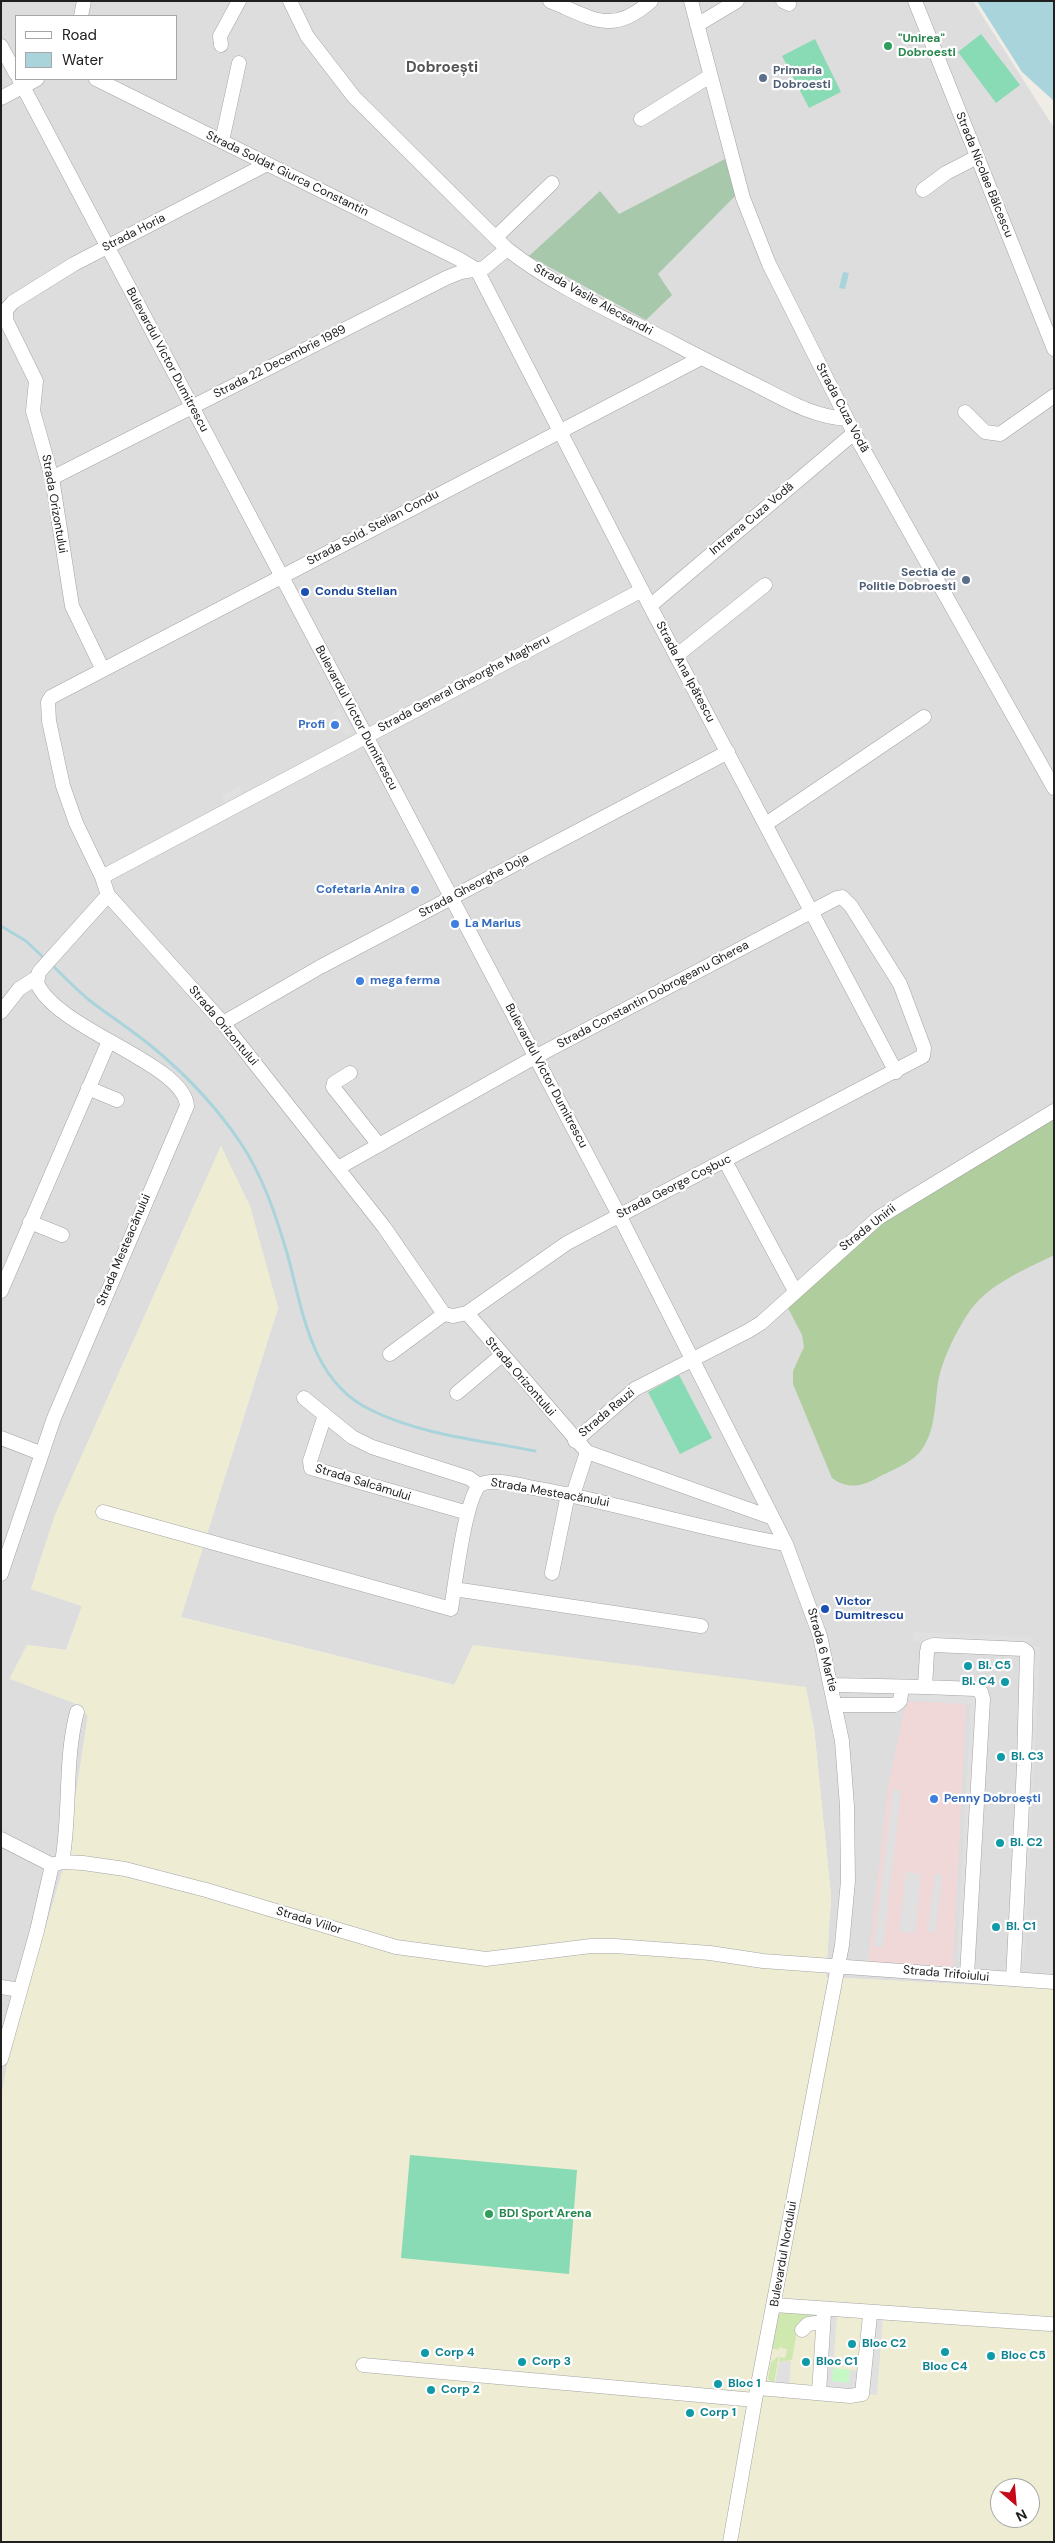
<!DOCTYPE html>
<html>
<head>
<meta charset="utf-8">
<style>
  body { margin:0 }
  #map { position:relative; width:1055px; height:2543px; overflow:hidden; background:#f0ece6; font-family:"DM Sans",sans-serif }
  canvas { display:block }
  .frame { position:absolute; inset:0; border:2px solid #202020; pointer-events:none }
  .legend { position:absolute; left:15px; top:15px; width:162px; height:65px; box-sizing:border-box; background:#fff; border:1px solid #a6a6a6; margin:0; padding:6px 9px; list-style:none; font-size:15px; color:#202020 }
  .legend li { display:flex; align-items:center; gap:10px; height:25px }
  .legend b { width:25px; border:1px solid #a6a6a6 }
  .north { position:absolute; left:990px; top:2478px; width:50px; height:50px; box-sizing:border-box; background:#fff; border:1px solid #a6a6a6; border-radius:50%; rotate:153deg; font-size:14px; font-weight:700; line-height:20px; text-align:center; color:#202020 }
  .north::after { content:''; display:block; margin:auto; width:18px; height:22px; background:#c70818; clip-path:polygon(50% 0,100% 100%,50% 72%,0 100%) }
</style>
</head>
<body>
<div id="map">
<canvas width="1055" height="2543"></canvas>
<div class="frame"></div>
<ul class="legend">
<li><b style="height:6px;background:#fff"></b>Road</li>
<li><b style="height:14px;background:#a9d4dc"></b>Water</li>
</ul>
<div class="north">N</div>
</div>
<script>
const ctx = document.querySelector('canvas').getContext('2d');
ctx.lineJoin = 'round';
function fill(path, color) {
  ctx.fillStyle = color;
  ctx.fill(path, 'evenodd');
}
function strokePath(path, color, width, dash) {
  ctx.strokeStyle = color;
  ctx.lineWidth = width;
  ctx.lineCap = dash ? 'butt' : 'round';
  ctx.setLineDash(dash || []);
  ctx.stroke(path);
}
function drawText(font, color, halo, rows, align = 'center') {
  ctx.font = font + ' "DM Sans",sans-serif';
  ctx.lineWidth = 4.5;
  ctx.setLineDash([]);
  ctx.textBaseline = 'middle';
  ctx.strokeStyle = halo;
  ctx.fillStyle = color;
  for (const [text, x, y, turn = 0] of rows) {
    ctx.save();
    ctx.translate(x, y);
    ctx.rotate((+turn || 0) * Math.PI / 180);
    ctx.textAlign = isNaN(turn) ? turn : align;
    if (halo) ctx.strokeText(text, 0, 0);
    ctx.fillText(text, 0, 0);
    ctx.restore();
  }
}
fill(new Path2D(`
  M 1,1 L 973,1 L 1054,128 L 1054,1989 L 826,1977 L 831,1896 L 814,1728 L 455,1685 L 181,1617 L 278,1308 L 221,1146 L 55,1515 L 31,1589 L 82,1606 L 66,1650 L 27,1645 L 10,1678 L 74,1703 L 88,1715 L 66,1859 L 11,2044 L 1,2098 ZM 16,16 L 176,16 L 176,79 L 16,79 Z`), '#dedddd');
fill(new Path2D(`
  M 906,1701 L 966,1704 L 953,1969 L 868,1962 L 888,1787 Z`), '#f0d7d8');
fill(new Path2D(`
  M 221,1146 L 250,1206 L 278,1307 L 181,1617 L 454,1685 L 473,1645 L 806,1687 L 814,1728 L 831,1896 L 826,1977 L 1054,1989 L 1054,2542 L 1,2542 L 1,2098 L 11,2044 L 66,1859 L 88,1716 L 74,1703 L 10,1679 L 27,1645 L 67,1650 L 82,1606 L 31,1589 L 55,1515 ZM 1000,2488 L 1030,2488 L 1030,2518 L 1000,2518 Z`), '#eeedd3');
fill(new Path2D(`
  M 780,2308 L 819,2311 L 818,2316 L 797,2330 L 792,2360 L 779,2362 L 780,2357 L 785,2358 L 787,2349 L 781,2348 L 782,2344 L 778,2350 L 772,2348 Z
  M 779,2356 L 774,2383 L 768,2379 L 771,2362 Z`), '#cfe8af');
fill(new Path2D(`
  M 1054,1117 L 1054,1255 C 1023,1271 987,1284 967,1315 C 956,1332 944,1356 939,1377 C 934,1402 937,1432 919,1453 C 908,1465 891,1470 877,1478 C 861,1487 847,1489 832,1478 L 793,1384 L 793,1371 L 804,1347 L 802,1335 L 788,1308 L 879,1225 Z`), '#afcd9d');
fill(new Path2D(`
  M 725,159 L 736,195 L 658,274 L 672,295 L 646,320 L 529,256 L 600,191 L 619,214 Z`), '#a8c8ab');
fill(new Path2D(`
  M 833,2368 L 850,2370 L 849,2383 L 831,2382 Z`), '#c6f8c6');
fill(new Path2D(`
  M 981,34 L 1020,85 L 996,103 L 958,52 Z
  M 815,39 L 841,92 L 809,108 L 782,56 Z
  M 679,1375 L 712,1438 L 680,1454 L 648,1392 Z
  M 410,2155 L 577,2170 L 569,2274 L 401,2258 Z`), '#88dbb4');
fill(new Path2D(`
  M 339,708 L 352,732 L 346,735 L 333,712 Z
  M 239,786 L 243,795 L 225,805 L 221,796 Z
  M 913,1632 L 1033,1637 L 1032,1646 L 1040,1647 L 1024,1963 L 1016,1963 L 1032,1647 L 913,1641 Z
  M 907,1691 L 978,1696 L 964,1962 L 957,1961 L 971,1704 L 907,1700 Z
  M 893,1789 L 901,1791 L 883,1948 L 874,1946 Z
  M 906,1872 L 921,1874 L 915,1933 L 899,1932 Z
  M 935,1874 L 942,1875 L 936,1932 L 928,1931 Z
  M 828,2315 L 837,2315 L 832,2381 L 849,2383 L 850,2370 L 859,2371 L 857,2392 L 826,2391 Z
  M 874,2316 L 883,2316 L 877,2395 L 868,2394 Z
  M 791,2361 L 789,2388 L 775,2383 L 779,2362 Z`), '#e0e0e0');
fill(new Path2D(`
  M 977,1 L 1054,1 L 1054,101 L 1022,72 Z
  M 843,272 L 849,273 L 845,289 L 839,288 Z`), '#a9d4dc');
strokePath(new Path2D(`
  M 1,926 L 26,941 L 46,960
  M 51,964 C 63,976 76,989 89,1000 C 111,1017 135,1032 156,1050 C 187,1076 217,1108 240,1142 C 263,1176 275,1213 287,1253 C 303,1310 310,1381 371,1410 C 421,1435 481,1440 535,1451`), '#a9d4dc', 3);
const minor = new Path2D(`
  M 290,1 L 307,36 L 354,97 L 507,249 C 557,288 617,314 673,343 C 701,358 730,372 758,386 C 787,401 814,417 847,419
  M 550,1 C 592,18 612,36 651,1
  M 691,1 L 743,198 L 769,264 L 854,433 L 1054,788
  M 783,1 L 789,4
  M 915,1 L 1054,349
  M 81,16 L 84,1
  M 697,25 L 737,1
  M 221,45 L 220,36 L 239,1
  M 1,46 L 16,74
  M 19,79 L 619,1215 L 786,1544 L 820,1636 L 842,1741 L 847,1806 L 848,1881 L 842,1945 L 755,2400 L 730,2542
  M 96,79 L 459,259 L 477,270 L 650,606 L 896,1072
  M 1,98 L 37,79
  M 641,119 L 710,76
  M 222,141 L 239,63
  M 923,190 L 946,173 L 977,157
  M 496,237 L 552,183
  M 965,412 L 985,432 L 1000,434 L 1054,396
  M 52,478 L 446,278 L 461,272 L 484,268 L 507,249
  M 650,606 L 854,433
  M 676,656 L 765,585
  M 103,670 L 72,606 L 52,478 L 33,411 L 36,381 L 6,320 L 6,310 L 13,302 L 74,264 L 267,164
  M 766,824 L 924,717
  M 102,877 L 642,590
  M 1,1012 L 19,989 L 36,978
  M 223,1023 L 320,967 L 728,752
  M 350,1073 L 334,1083 L 333,1087 L 379,1145
  M 88,1088 L 117,1100
  M 725,1161 L 795,1291
  M 338,1168 L 535,1057 L 837,898 L 842,897 L 851,906 L 900,984 L 924,1048 L 923,1056 L 567,1243 L 467,1313 L 453,1316 L 444,1314 L 384,1227 L 223,1023 L 108,895 L 102,877 L 76,823 L 63,786 L 49,721 L 48,702 L 51,697 L 701,358
  M 30,1222 L 62,1235
  M 1,1291 L 109,1041
  M 467,1313 L 587,1452 L 773,1518
  M 390,1354 L 444,1314
  M 457,1393 L 502,1355
  M 304,1398 L 352,1437 L 372,1447 L 469,1478 L 479,1485
  M 325,1415 L 310,1461 L 311,1468 L 468,1513
  M 1,1438 L 40,1453
  M 575,1441 L 635,1389 L 748,1331 L 761,1323 L 878,1218 L 1054,1111
  M 479,1485 C 495,1477 521,1486 539,1489 C 622,1504 703,1530 786,1544
  M 573,1495 L 587,1452
  M 103,1512 L 451,1609 C 456,1580 464,1505 479,1485
  M 552,1573 L 568,1494
  M 1,1574 L 54,1418 L 187,1106 C 184,1063 57,1030 37,983 L 39,972 L 108,895
  M 454,1589 L 701,1626
  M 832,1685 L 925,1687
  M 836,1705 L 895,1705 L 900,1701 L 902,1687
  M 1,1839 L 52,1865
  M 62,1862 C 71,1813 64,1761 77,1712
  M 52,1865 L 62,1862 L 83,1863 L 125,1869 L 206,1890 L 396,1947 L 486,1959 L 591,1946 L 615,1946 L 710,1953 L 763,1961 L 1054,1982
  M 967,1975 L 983,1699 L 981,1692 L 975,1689 L 925,1687 L 927,1652 L 928,1647 L 934,1645 L 1023,1649 L 1027,1652 L 1024,1766 L 1013,1979
  M 1,1987 L 20,1990
  M 1,2059 L 37,1931 L 52,1865
  M 774,2305 L 1050,2324
  M 802,2330 L 808,2324 L 823,2322
  M 363,2365 L 755,2400
  M 758,2388 L 850,2396 L 862,2394 L 870,2315
  M 819,2393 L 824,2313`);
strokePath(minor, '#a4a4a4', 15);
strokePath(minor, '#fff', 14);
for (const [x, y, r, color] of [
  [888,46,5,"#2e9e5b"],
  [763,78,5,"#5c6f8a"],
  [966,580,5,"#5c6f8a"],
  [305,592,5,"#1a4fb4"],
  [335,725,5,"#3f7fe0"],
  [415,890,5,"#3f7fe0"],
  [455,924,5,"#3f7fe0"],
  [360,981,5,"#3f7fe0"],
  [825,1609,5,"#1a4fb4"],
  [968,1666,5,"#0f9aa8"],
  [1005,1682,5,"#0f9aa8"],
  [1001,1757,5,"#0f9aa8"],
  [934,1799,5,"#3f7fe0"],
  [1000,1843,5,"#0f9aa8"],
  [996,1927,5,"#0f9aa8"],
  [489,2214,5,"#2e9e5b"],
  [852,2344,5,"#0f9aa8"],
  [945,2352,5,"#0f9aa8"],
  [425,2353,5,"#0f9aa8"],
  [991,2356,5,"#0f9aa8"],
  [522,2362,5,"#0f9aa8"],
  [806,2362,5,"#0f9aa8"],
  [718,2384,5,"#0f9aa8"],
  [431,2390,5,"#0f9aa8"],
  [690,2413,5,"#0f9aa8"]
]) {
  const dot = new Path2D();
  dot.arc(x, y, r, 0, 2 * Math.PI);
  ctx.fillStyle = color;
  ctx.fill(dot);
  strokePath(dot, '#fff', 2);
}
drawText('bold 12px', '#27864d', '#fff', [
  ["\"Unirea\"",898,39],
  ["Dobroesti",898,53],
  ["BDI Sport Arena",499,2214]
], 'left');
drawText('bold 12px', '#4e5e75', '#fff', [
  ["Primaria",773,71],
  ["Dobroesti",773,85],
  ["Sectia de",956,573,"right"],
  ["Politie Dobroesti",956,587,"right"]
], 'left');
drawText('12px', '#202020', '#fff', [
  ["Strada Soldat Giurca Constantin",287,174,26],
  ["Strada Nicolae Bălcescu",984,175,68],
  ["Strada Horia",134,233,-27],
  ["Strada Vasile Alecsandri",593,300,29],
  ["Bulevardul Victor Dumitrescu",167,360,62],
  ["Strada 22 Decembrie 1989",280,362,-27],
  ["Strada Cuza Vodă",842,408,62],
  ["Strada Orizontului",54,504,80],
  ["Intrarea Cuza Vodă",752,519,-40],
  ["Strada Sold. Stelian Condu",373,528,-28],
  ["Strada Ana Ipătescu",685,672,62],
  ["Strada General Gheorghe Magheru",464,684,-28],
  ["Bulevardul Victor Dumitrescu",356,718,62],
  ["Strada Gheorghe Doja",474,886,-28],
  ["Strada Constantin Dobrogeanu Gherea",653,995,-28],
  ["Strada Orizontului",223,1026,50],
  ["Bulevardul Victor Dumitrescu",546,1076,62],
  ["Strada George Coșbuc",674,1187,-27],
  ["Strada Unirii",868,1228,-38],
  ["Strada Mesteacănului",124,1250,-67],
  ["Strada Orizontului",520,1377,49],
  ["Strada Rauzi",607,1413,-40],
  ["Strada Salcâmului",363,1483,17],
  ["Strada Mesteacănului",550,1493,10],
  ["Strada 6 Martie",822,1650,75],
  ["Strada Viilor",309,1921,17],
  ["Strada Trifoiului",946,1974,5],
  ["Bulevardul Nordului",784,2254,-80]
]);
drawText('bold 12px', '#164399', '#fff', [
  ["Condu Stelian",315,592],
  ["Victor",835,1602],
  ["Dumitrescu",835,1616]
], 'left');
drawText('bold 12px', '#366cbe', '#fff', [
  ["Profi",325,725,"right"],
  ["Cofetaria Anira",405,890,"right"],
  ["La Marius",465,924],
  ["mega ferma",370,981],
  ["Penny Dobroești",944,1799]
], 'left');
drawText('bold 12px', '#0d838f', '#fff', [
  ["Bl. C5",978,1666],
  ["Bl. C4",995,1682,"right"],
  ["Bl. C3",1011,1757],
  ["Bl. C2",1010,1843],
  ["Bl. C1",1006,1927],
  ["Bloc C2",862,2344],
  ["Corp 4",435,2353],
  ["Bloc C5",1001,2356],
  ["Corp 3",532,2362],
  ["Bloc C1",816,2362],
  ["Bloc C4",945,2367,"center"],
  ["Bloc 1",728,2384],
  ["Corp 2",441,2390],
  ["Corp 1",700,2413]
], 'left');
drawText('bold 15px', '#535353', '#fff', [
  ["Dobroești",442,68]
]);
</script>
</body>
</html>
